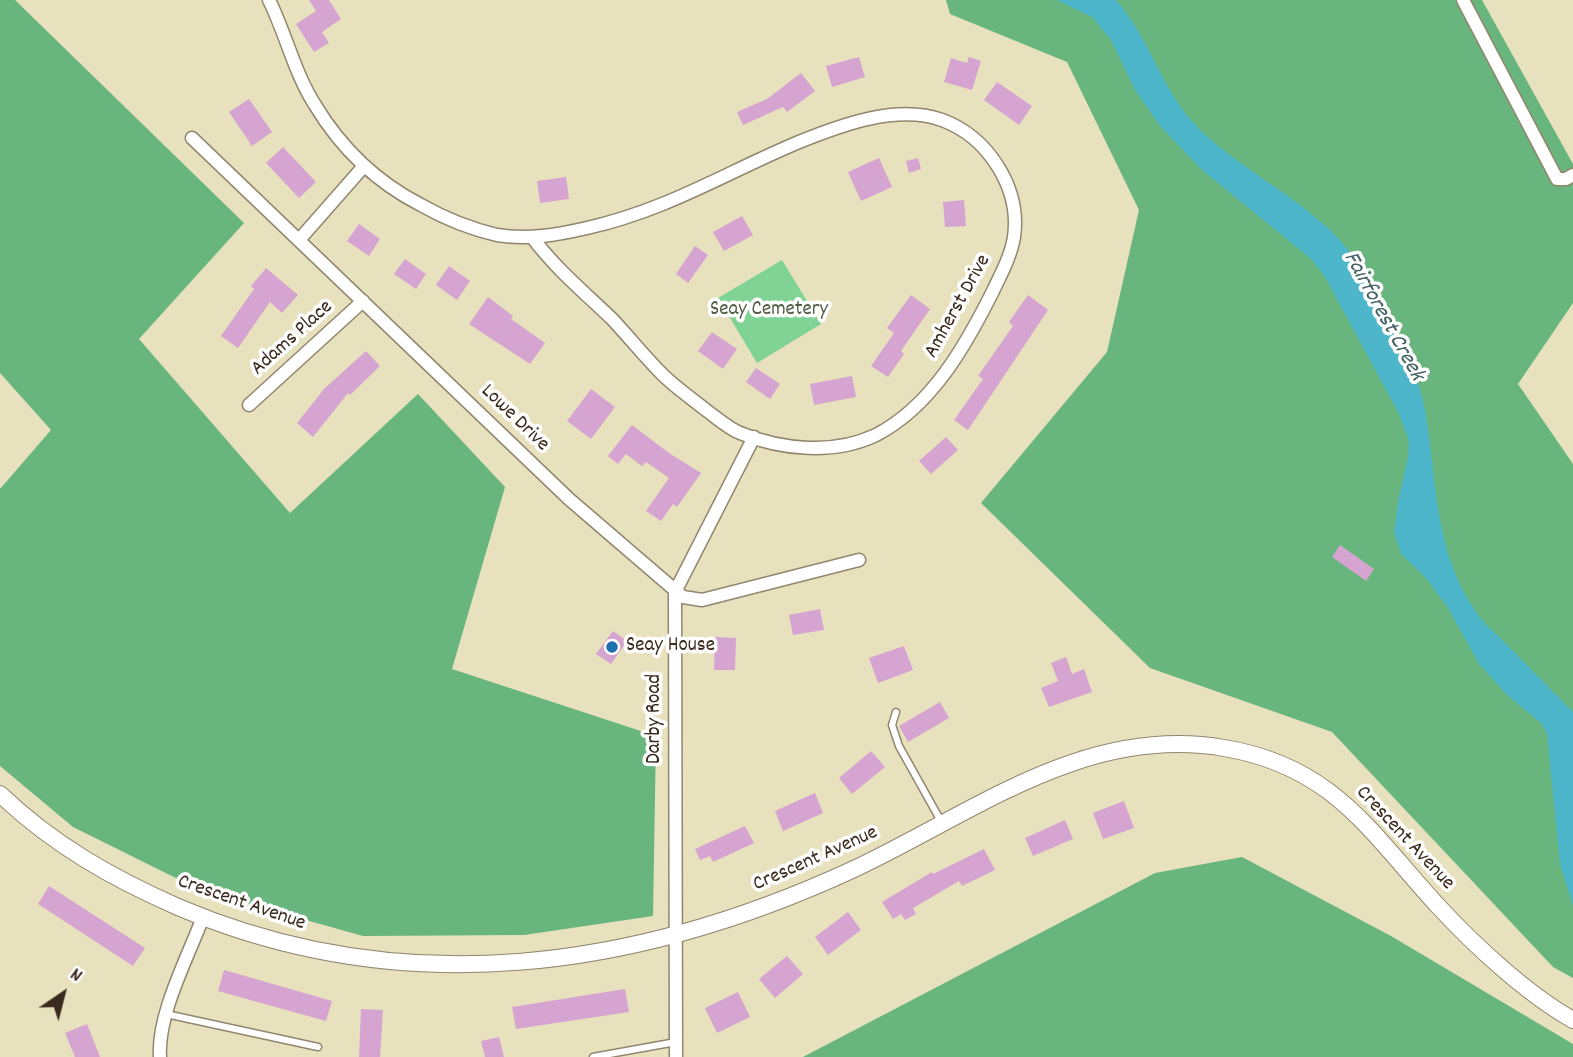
<!DOCTYPE html>
<html>
<head>
<meta charset="utf-8">
<style>
  body { margin:0 }
  #map { position:relative; width:1573px; height:1057px; overflow:hidden; background:#e7e1be; font-family:Dekko,sans-serif }
  canvas { display:block }
  .north { position:absolute; left:28px; top:959px; width:70px; height:70px; -webkit-text-stroke:5px #fff; paint-order:stroke; rotate:35deg; font-size:19px; font-weight:700; line-height:28px; text-align:center; color:#3b2a1e }
  .north::after { content:''; display:block; margin:auto; width:24px; height:32px; background:#3b2a1e; clip-path:polygon(50% 0,100% 100%,50% 72%,0 100%) }
</style>
</head>
<body>
<div id="map">
<canvas width="1573" height="1057"></canvas>
<div class="north">N</div>
</div>
<script>
const ctx = document.querySelector('canvas').getContext('2d');
ctx.lineJoin = 'round';
function fill(path, color) {
  ctx.fillStyle = color;
  ctx.fill(path, 'evenodd');
}
function strokePath(path, color, width, dash) {
  ctx.strokeStyle = color;
  ctx.lineWidth = width;
  ctx.lineCap = dash ? 'butt' : 'round';
  ctx.setLineDash(dash || []);
  ctx.stroke(path);
}
function drawText(font, color, halo, rows, align = 'center') {
  ctx.font = font + ' Dekko,sans-serif';
  ctx.lineWidth = 7;
  ctx.setLineDash([]);
  ctx.textBaseline = 'middle';
  ctx.strokeStyle = halo;
  ctx.fillStyle = color;
  for (const [text, x, y, turn = 0] of rows) {
    ctx.save();
    ctx.translate(x, y);
    ctx.rotate((+turn || 0) * Math.PI / 180);
    ctx.textAlign = isNaN(turn) ? turn : align;
    if (halo) ctx.strokeText(text, 0, 0);
    ctx.fillText(text, 0, 0);
    ctx.restore();
  }
}
fill(new Path2D(`
  M 782,260 L 821,324 L 757,363 L 718,298 Z`), '#81d395');
fill(new Path2D(`
  M 0,0 L 15,0 L 244,223 L 139,339 L 290,513 L 418,394 L 505,487 L 452,669 L 656,736 L 653,916 L 524,935 L 363,936 L 202,891 L 73,827 L 0,766 L 0,489 L 51,430 L 0,373 Z
  M 946,0 L 1482,0 L 1573,164 L 1573,303 L 1518,384 L 1573,464 L 1573,978 L 1553,967 L 1332,732 L 1150,668 L 981,503 L 1107,352 L 1139,210 L 1067,62 L 950,14 Z
  M 1242,857 L 1391,936 L 1573,1044 L 1573,1057 L 803,1057 L 1155,873 Z`), '#68b57e');
fill(new Path2D(`
  M 1057,0 L 1116,0 C 1150,38 1162,92 1199,129 C 1239,167 1289,192 1329,229 C 1351,250 1377,288 1390,316 C 1404,345 1419,378 1425,410 C 1437,479 1434,554 1477,613 C 1484,625 1497,634 1506,644 C 1528,667 1551,689 1573,712 L 1573,906 L 1560,864 L 1547,734 L 1541,723 L 1508,696 L 1479,664 L 1448,608 L 1426,578 L 1401,554 L 1394,532 L 1398,502 L 1408,457 L 1409,441 L 1399,414 L 1324,275 L 1310,258 L 1202,170 L 1161,127 L 1135,90 L 1111,40 L 1092,17 Z`), '#4db6ca');
fill(new Path2D(`
  M 309,0 L 329,0 L 341,19 L 322,32 L 329,43 L 314,52 L 296,24 L 316,11 Z
  M 859,57 L 865,77 L 832,87 L 826,66 Z
  M 969,57 L 981,61 L 972,90 L 944,82 L 951,58 L 967,63 Z
  M 801,73 L 815,91 L 787,112 L 783,107 L 743,125 L 737,112 L 767,99 Z
  M 997,82 L 1032,106 L 1019,125 L 984,100 Z
  M 249,99 L 272,132 L 252,146 L 229,112 Z
  M 283,147 L 316,182 L 299,198 L 266,163 Z
  M 879,158 L 892,187 L 861,201 L 848,172 Z
  M 918,158 L 921,169 L 909,173 L 906,161 Z
  M 566,177 L 569,199 L 540,203 L 537,181 Z
  M 964,200 L 966,226 L 945,227 L 943,202 Z
  M 742,216 L 753,235 L 724,251 L 713,232 Z
  M 359,224 L 380,239 L 369,256 L 347,241 Z
  M 695,246 L 708,255 L 688,283 L 676,274 Z
  M 405,259 L 426,274 L 416,289 L 394,274 Z
  M 449,266 L 470,281 L 457,300 L 436,285 Z
  M 266,268 L 298,295 L 282,313 L 270,302 L 238,348 L 221,336 L 254,289 L 251,286 Z
  M 911,295 L 930,309 L 901,351 L 904,354 L 888,377 L 871,366 L 894,333 L 887,328 Z
  M 1028,295 L 1048,310 L 968,430 L 954,420 L 983,379 L 978,376 L 1013,326 L 1009,322 Z
  M 488,297 L 513,316 L 511,319 L 545,343 L 530,364 L 469,324 Z
  M 712,332 L 737,349 L 723,369 L 698,351 Z
  M 366,351 L 380,366 L 350,395 L 348,393 L 313,437 L 297,423 L 324,389 Z
  M 756,368 L 780,384 L 770,399 L 746,382 Z
  M 852,376 L 856,397 L 814,405 L 810,384 Z
  M 591,389 L 615,407 L 591,439 L 567,421 Z
  M 632,425 L 669,453 L 701,473 L 677,507 L 673,504 L 661,521 L 646,511 L 669,478 L 646,462 L 642,466 L 626,454 L 618,464 L 608,456 Z
  M 946,437 L 958,450 L 931,474 L 919,461 Z
  M 1340,545 L 1374,569 L 1366,581 L 1332,557 Z
  M 820,609 L 824,630 L 793,635 L 789,615 Z
  M 613,631 L 627,641 L 611,664 L 596,654 Z
  M 715,637 L 736,638 L 735,670 L 714,670 Z
  M 904,646 L 913,670 L 878,683 L 869,658 Z
  M 1066,657 L 1072,674 L 1084,669 L 1092,692 L 1049,707 L 1041,688 L 1058,681 L 1051,663 Z
  M 940,702 L 949,718 L 908,742 L 899,726 Z
  M 871,751 L 885,767 L 852,794 L 839,778 Z
  M 815,793 L 823,813 L 783,831 L 775,811 Z
  M 1124,801 L 1134,828 L 1103,839 L 1093,813 Z
  M 1065,820 L 1073,839 L 1033,856 L 1025,838 Z
  M 745,826 L 754,843 L 713,862 L 710,856 L 700,860 L 695,849 Z
  M 984,849 L 995,870 L 962,886 L 959,881 L 913,908 L 916,914 L 905,920 L 901,914 L 893,919 L 882,902 L 932,872 L 933,874 Z
  M 49,886 L 145,948 L 133,966 L 38,904 Z
  M 848,912 L 861,930 L 828,955 L 815,937 Z
  M 787,956 L 803,974 L 775,998 L 759,979 Z
  M 224,970 L 332,1001 L 326,1021 L 218,991 Z
  M 625,989 L 629,1012 L 516,1029 L 512,1007 Z
  M 738,992 L 750,1017 L 717,1033 L 705,1008 Z
  M 361,1009 L 383,1010 L 380,1057 L 359,1057 Z
  M 87,1024 L 100,1057 L 75,1057 L 65,1033 Z
  M 499,1037 L 504,1057 L 485,1057 L 481,1041 Z`), '#d6a4d0');
const service = new Path2D(`
  M 896,712 L 892,725 L 899,746 L 942,823
  M 166,1014 L 318,1047
  M 593,1057 L 676,1042`);
const minor = new Path2D(`
  M 269,0 C 286,34 294,72 315,105 C 341,148 376,182 421,205 C 444,218 471,229 497,235 C 527,240 557,235 587,228 C 667,210 725,173 799,142 C 841,125 897,104 942,120 C 988,137 1021,188 1014,237 C 1011,256 1001,274 993,291 C 966,345 932,406 876,435 C 834,455 782,450 740,433 C 728,428 717,418 706,410 C 691,398 675,387 662,374 C 644,356 629,337 612,319 C 584,292 555,268 532,237
  M 1463,0 L 1557,179 L 1566,179 L 1573,175
  M 192,138 L 569,499 L 683,597 L 702,600 L 859,560
  M 299,240 L 364,166
  M 249,405 L 363,301
  M 160,1057 C 157,1015 188,957 203,917
  M 676,1057 L 675,592 L 754,437`);
const tertiary = new Path2D(`
  M 0,794 C 52,844 112,878 178,907 C 403,1003 636,970 854,869 C 972,814 1085,724 1224,748 C 1333,766 1370,832 1438,906 C 1475,946 1527,994 1573,1020`);
strokePath(service, '#91866e', 9);
strokePath(minor, '#91866e', 15);
strokePath(tertiary, '#91866e', 18);
strokePath(service, '#fff', 6);
strokePath(minor, '#fff', 12);
strokePath(tertiary, '#fff', 16);
for (const [x, y, r, color] of [
  [612,647,7,"#1f6fb2"]
]) {
  const dot = new Path2D();
  dot.arc(x, y, r, 0, 2 * Math.PI);
  ctx.fillStyle = color;
  ctx.fill(dot);
  strokePath(dot, '#fff', 2.5);
}
drawText('21px', '#3b2a1e', '#fff', [
  ["Amherst Drive",959,307,-61],
  ["Adams Place",293,339,-42],
  ["Lowe Drive",514,419,44],
  ["Darby Road",656,719,-90],
  ["Crescent Avenue",1404,839,47],
  ["Crescent Avenue",816,860,-24],
  ["Crescent Avenue",241,904,19]
]);
drawText('21px', '#505d42', '#fff', [
  ["Seay Cemetery",769,311]
]);
drawText('21px', '#3b2a1e', '#fff', [
  ["Seay House",626,647]
], 'left');
drawText('italic 23px', '#426263', '#fff', [
  ["Fairforest Creek",1382,317,61]
]);
</script>
</body>
</html>
